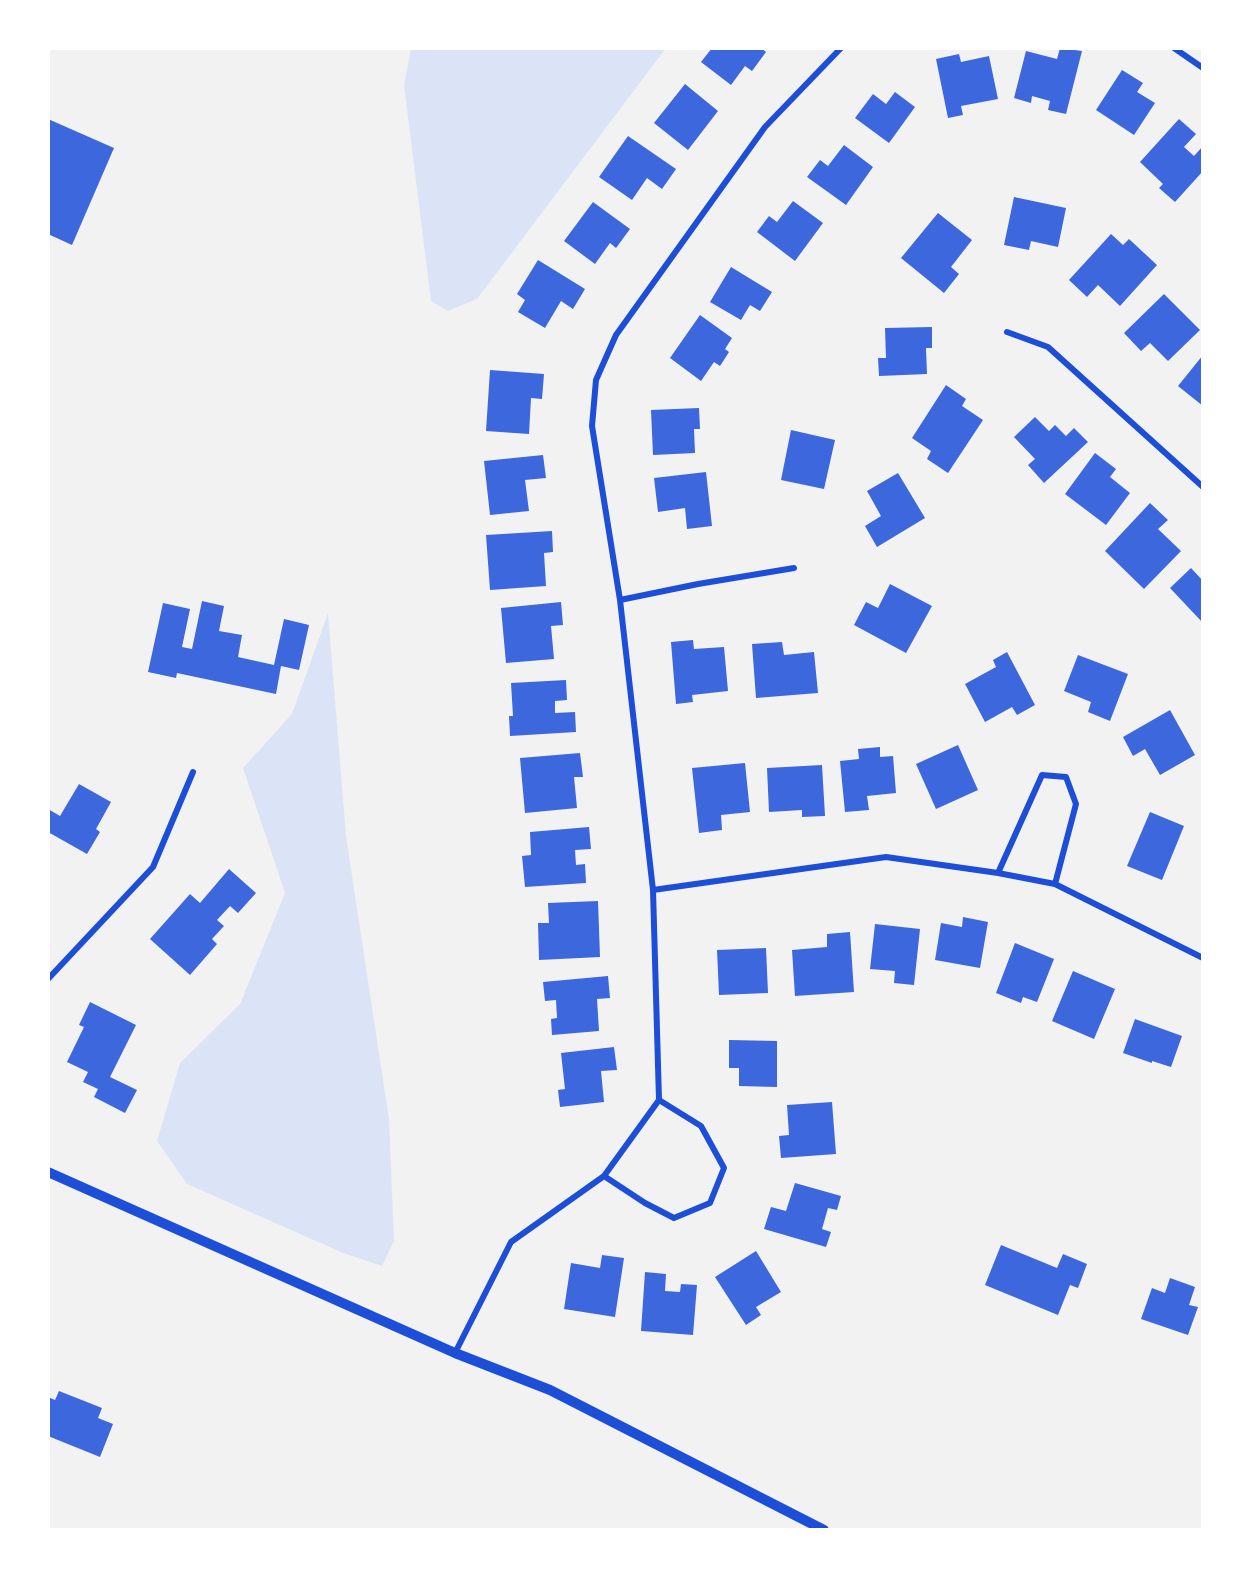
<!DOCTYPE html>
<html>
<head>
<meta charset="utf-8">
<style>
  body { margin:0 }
  #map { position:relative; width:1251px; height:1578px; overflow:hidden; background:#f2f2f2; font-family:"Nunito Sans",sans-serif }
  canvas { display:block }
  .frame { position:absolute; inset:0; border:50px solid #fff; pointer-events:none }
</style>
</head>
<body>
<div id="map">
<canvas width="1251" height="1578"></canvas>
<div class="frame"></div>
</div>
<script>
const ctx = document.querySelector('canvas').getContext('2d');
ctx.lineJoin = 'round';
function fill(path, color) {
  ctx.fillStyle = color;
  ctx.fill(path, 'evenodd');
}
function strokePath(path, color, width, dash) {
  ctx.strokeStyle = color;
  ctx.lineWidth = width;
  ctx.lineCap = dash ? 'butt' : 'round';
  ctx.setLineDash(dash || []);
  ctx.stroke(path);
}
fill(new Path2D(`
  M 411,48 L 666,48 L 477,299 L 448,311 L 431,301 L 404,85 Z
  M 328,613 L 346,836 L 389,1119 L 394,1241 L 382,1266 L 343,1253 L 187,1184 L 157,1141 L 180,1063 L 240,1004 L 285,893 L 243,768 L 292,714 Z`), '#dbe4f7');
fill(new Path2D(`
  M 712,48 L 761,48 L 766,52 L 752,71 L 745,66 L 731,85 L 701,62 Z
  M 1060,48 L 1082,51 L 1066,114 L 1048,110 L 1050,101 L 1032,96 L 1031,103 L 1014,98 L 1026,51 L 1057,59 Z
  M 959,54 L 961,62 L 989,56 L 998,99 L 961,106 L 963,115 L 948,118 L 936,59 Z
  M 1122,70 L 1143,83 L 1137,92 L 1155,103 L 1134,135 L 1096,110 Z
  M 685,84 L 718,111 L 688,150 L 654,123 Z
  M 895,92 L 915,107 L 889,143 L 855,118 L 873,94 L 886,104 Z
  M 48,119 L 114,148 L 72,245 L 48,234 Z
  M 1179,119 L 1196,134 L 1184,147 L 1194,156 L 1203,146 L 1203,171 L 1175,202 L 1159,188 L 1163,184 L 1140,162 Z
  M 628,136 L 676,169 L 662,189 L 647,178 L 632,200 L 599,177 Z
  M 844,145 L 873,167 L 846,205 L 807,177 L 820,160 L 828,166 Z
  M 1014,197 L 1066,208 L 1058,247 L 1031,241 L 1029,250 L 1004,245 Z
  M 793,201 L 823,223 L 795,261 L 757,232 L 769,216 L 777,222 Z
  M 593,202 L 630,229 L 616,248 L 610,243 L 595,264 L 564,241 Z
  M 938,213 L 972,240 L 951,267 L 959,274 L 944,293 L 901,258 Z
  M 1111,234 L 1123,245 L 1129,239 L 1157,265 L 1120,306 L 1098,285 L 1087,297 L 1069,280 Z
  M 538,260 L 585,289 L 573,309 L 561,301 L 545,328 L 518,312 L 525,300 L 517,294 Z
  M 731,267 L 772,292 L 760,311 L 750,305 L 741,320 L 710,302 Z
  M 1164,294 L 1200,330 L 1168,361 L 1150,343 L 1141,351 L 1124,333 Z
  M 700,315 L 732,338 L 725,349 L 729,352 L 720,366 L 714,362 L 701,381 L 670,358 Z
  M 932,327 L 932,348 L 926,348 L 927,374 L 879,376 L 878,358 L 886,358 L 885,328 Z
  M 1203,355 L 1203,406 L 1178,386 Z
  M 490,370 L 544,374 L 542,399 L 531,398 L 529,434 L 486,431 Z
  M 946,385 L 966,399 L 962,406 L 983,420 L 948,473 L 927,459 L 931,451 L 912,438 Z
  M 699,408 L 700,429 L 694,429 L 695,453 L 653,455 L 651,410 Z
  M 1035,417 L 1049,431 L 1055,425 L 1066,436 L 1074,428 L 1088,442 L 1044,483 L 1028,465 L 1035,459 L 1014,437 Z
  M 791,430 L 835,440 L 824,489 L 781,480 Z
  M 1095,453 L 1116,469 L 1110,477 L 1130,493 L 1106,525 L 1065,494 Z
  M 543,455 L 546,478 L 525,480 L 529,511 L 490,515 L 484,461 Z
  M 706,472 L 712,526 L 687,529 L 685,508 L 658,512 L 654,478 Z
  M 898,473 L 925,518 L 877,547 L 865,526 L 881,516 L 867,491 Z
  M 1150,503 L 1168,520 L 1158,529 L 1181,551 L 1144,589 L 1105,551 Z
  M 552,531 L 553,552 L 544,553 L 546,586 L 490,590 L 486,535 Z
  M 1191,568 L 1203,581 L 1203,623 L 1170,588 Z
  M 890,584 L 932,606 L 906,653 L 854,625 L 866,602 L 878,608 Z
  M 202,601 L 224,606 L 219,631 L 242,635 L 238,657 L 274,665 L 284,619 L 309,625 L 299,670 L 281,666 L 276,694 L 177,673 L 176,678 L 148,672 L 163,603 L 190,609 L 182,647 L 192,649 Z
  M 561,602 L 563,625 L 551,626 L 554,659 L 506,663 L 501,608 Z
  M 693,640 L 694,649 L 724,647 L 728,691 L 692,695 L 693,702 L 676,704 L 671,642 Z
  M 782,642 L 784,655 L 814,652 L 818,693 L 756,698 L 752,644 Z
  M 1007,652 L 1035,705 L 1017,715 L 1012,707 L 985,722 L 965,684 L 996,667 L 993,660 Z
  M 1078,655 L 1128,674 L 1110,721 L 1088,712 L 1091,702 L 1064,691 Z
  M 566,680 L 567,700 L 555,701 L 555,713 L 575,712 L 576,732 L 510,736 L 509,716 L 513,716 L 511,683 Z
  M 1170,710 L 1195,755 L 1160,775 L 1145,749 L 1133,756 L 1123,737 Z
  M 958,745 L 978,790 L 936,809 L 916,764 Z
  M 880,747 L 880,757 L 893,756 L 896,793 L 867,796 L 869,810 L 845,812 L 840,761 L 859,759 L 858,749 Z
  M 580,753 L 583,777 L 574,777 L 577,808 L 525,813 L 520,758 Z
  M 745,763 L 750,812 L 721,815 L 722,830 L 699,833 L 692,768 Z
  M 822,765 L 825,816 L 802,817 L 802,810 L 769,812 L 767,768 Z
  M 79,784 L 111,802 L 96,829 L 100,832 L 87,854 L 48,832 L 48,809 L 60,816 Z
  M 1150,812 L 1184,826 L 1162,880 L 1127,866 Z
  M 589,827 L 591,849 L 575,850 L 576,865 L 585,864 L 586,883 L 525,887 L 522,856 L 531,855 L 530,832 Z
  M 229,869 L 256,893 L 238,913 L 230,906 L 217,920 L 224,926 L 212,939 L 217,944 L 190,975 L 150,939 L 190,894 L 200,903 Z
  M 598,901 L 600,957 L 539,960 L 538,923 L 549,923 L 548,903 Z
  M 963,917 L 988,922 L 980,968 L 935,960 L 941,923 L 962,927 Z
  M 875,924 L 920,929 L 914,985 L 894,983 L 895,971 L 870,969 Z
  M 850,932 L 854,992 L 795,996 L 792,950 L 827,947 L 827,934 Z
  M 1015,943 L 1054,959 L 1037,1002 L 1023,997 L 1021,1003 L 996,993 Z
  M 766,948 L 768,993 L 719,995 L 717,950 Z
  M 1073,971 L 1115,989 L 1094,1039 L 1052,1021 Z
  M 608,976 L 610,998 L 597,999 L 599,1031 L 552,1035 L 551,1019 L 557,1018 L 556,1000 L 545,1001 L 543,982 Z
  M 90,1002 L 136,1025 L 110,1077 L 137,1090 L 125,1113 L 94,1097 L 98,1089 L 83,1082 L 88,1072 L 67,1062 L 84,1027 L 79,1025 Z
  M 1135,1019 L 1182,1036 L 1171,1067 L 1152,1061 L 1152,1063 L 1123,1053 Z
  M 729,1040 L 777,1041 L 777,1087 L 739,1086 L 739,1068 L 729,1068 Z
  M 614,1047 L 617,1070 L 601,1071 L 604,1102 L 560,1107 L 558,1090 L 565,1089 L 561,1053 Z
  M 832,1102 L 836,1154 L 781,1158 L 779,1136 L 789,1135 L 787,1105 Z
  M 795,1183 L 841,1196 L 837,1210 L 828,1208 L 822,1229 L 831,1232 L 826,1247 L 764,1229 L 771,1207 L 786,1211 Z
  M 1001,1245 L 1057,1268 L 1063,1254 L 1087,1264 L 1078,1288 L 1070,1285 L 1058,1315 L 985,1285 Z
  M 756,1251 L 781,1292 L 756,1307 L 761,1315 L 746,1325 L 715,1277 Z
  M 602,1255 L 624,1258 L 615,1317 L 564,1309 L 571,1263 L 600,1268 Z
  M 645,1272 L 666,1274 L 665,1291 L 680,1292 L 681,1284 L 697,1285 L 693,1335 L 641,1331 Z
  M 1170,1278 L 1195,1287 L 1189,1305 L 1198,1307 L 1188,1335 L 1141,1319 L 1152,1288 L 1165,1293 Z
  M 59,1391 L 102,1408 L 98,1418 L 113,1424 L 100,1457 L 48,1436 L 48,1397 L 55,1400 Z`), '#3d67dc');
strokePath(new Path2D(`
  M 1174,48 L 1203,68
  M 1007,332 L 1048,347 L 1203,487
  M 620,600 L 698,584 L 794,568
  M 998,873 L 1042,775 L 1066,777 L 1076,804 L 1055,884
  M 653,890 L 886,857 L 998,873 L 1055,884 L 1203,958
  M 48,979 L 153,867 L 193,772
  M 604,1176 L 645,1203 L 674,1218 L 710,1203 L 724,1168 L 701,1126 L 659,1100
  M 455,1353 L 511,1242 L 604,1176 L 659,1100 L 653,890 L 620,600 L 592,426 L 596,380 L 616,335 L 765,127 L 841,48`), '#1d4ed8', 6);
strokePath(new Path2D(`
  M 48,1172 L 455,1353 L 550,1390 L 824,1530`), '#1d4ed8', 10);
</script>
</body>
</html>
